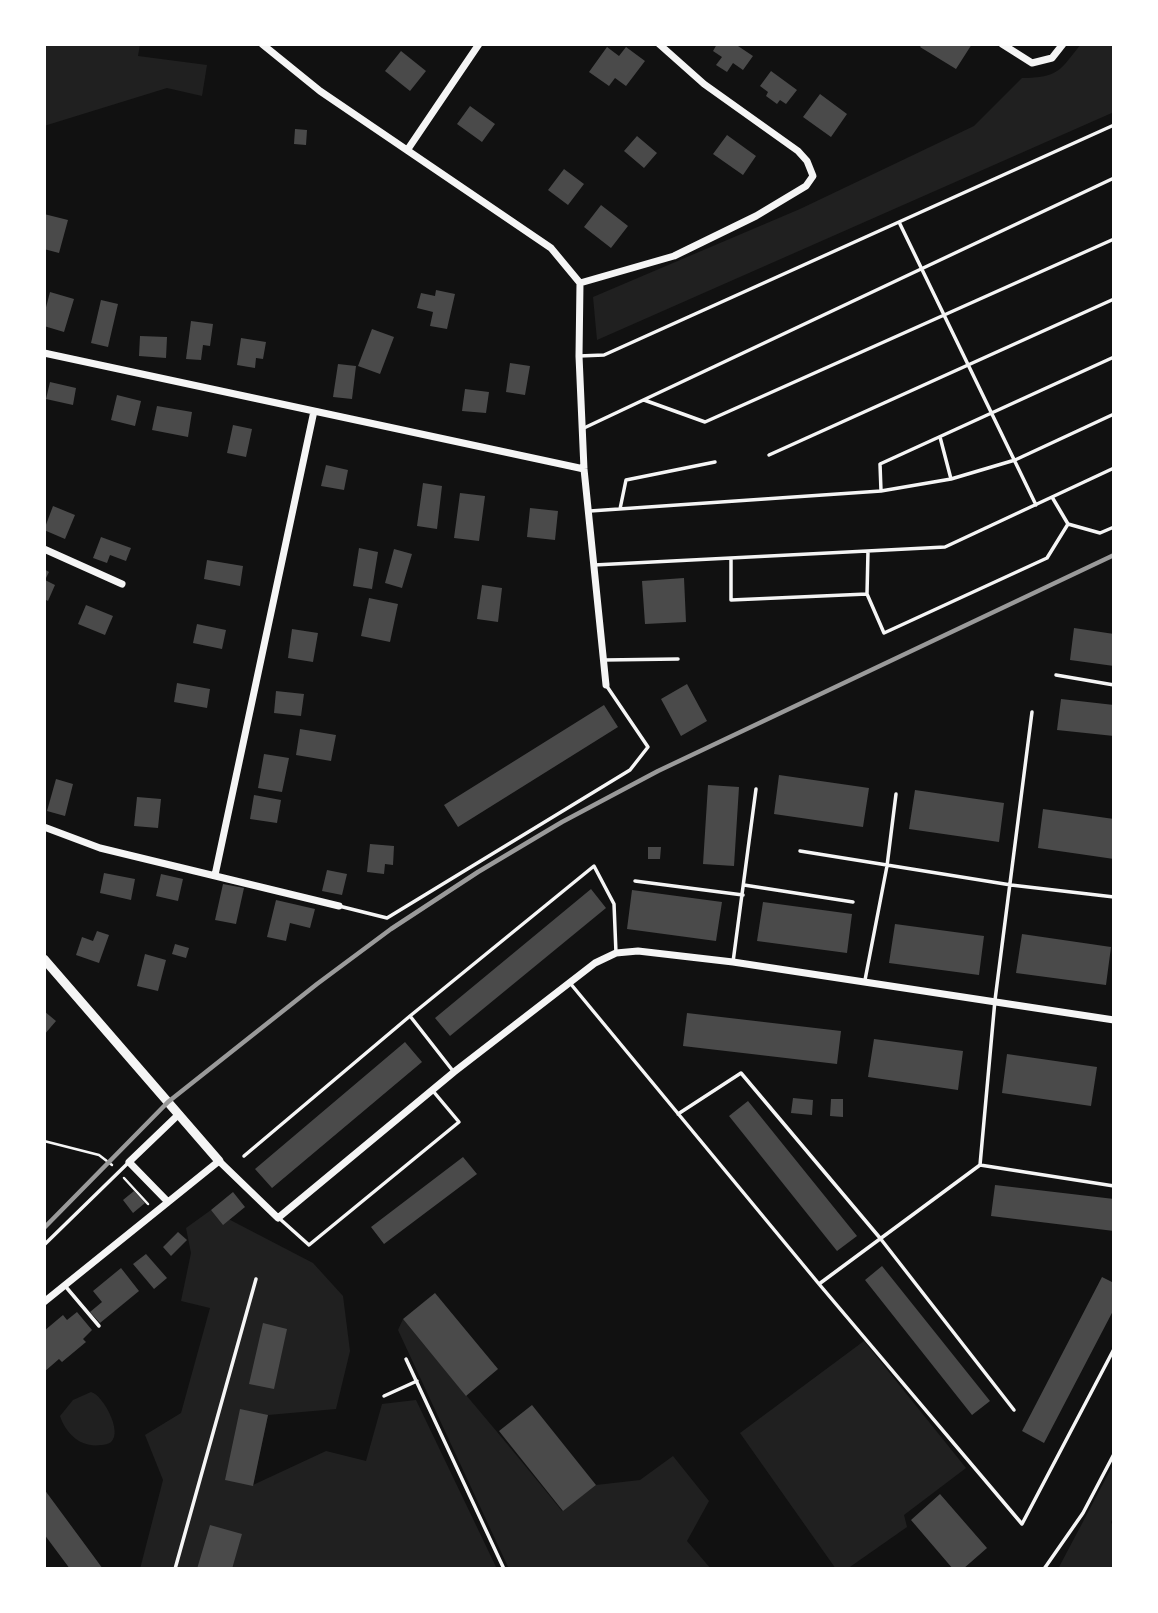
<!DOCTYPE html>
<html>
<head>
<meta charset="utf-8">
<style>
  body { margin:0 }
  #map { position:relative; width:1158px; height:1613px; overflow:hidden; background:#111; font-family:Raleway,sans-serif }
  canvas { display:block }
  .frame { position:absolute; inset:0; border:46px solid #fff; pointer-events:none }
</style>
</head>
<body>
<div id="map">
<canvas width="1158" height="1613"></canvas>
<div class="frame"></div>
</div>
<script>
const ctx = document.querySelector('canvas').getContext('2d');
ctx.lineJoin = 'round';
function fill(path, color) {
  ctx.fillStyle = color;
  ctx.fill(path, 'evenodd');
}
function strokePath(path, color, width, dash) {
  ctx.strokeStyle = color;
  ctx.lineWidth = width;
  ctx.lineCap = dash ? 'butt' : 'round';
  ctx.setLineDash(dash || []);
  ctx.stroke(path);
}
fill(new Path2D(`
  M 44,44 L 140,44 L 138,56 L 207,65 L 202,96 L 167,88 L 44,126 Z
  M 1081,44 L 1114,44 L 1114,112 L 597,340 L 593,297 L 800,209 L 974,126 L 1022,78 C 1059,78 1060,70 1081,44 Z
  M 211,1210 L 313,1263 L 343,1296 L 350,1351 L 336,1409 L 268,1415 L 253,1485 L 326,1451 L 366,1461 L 382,1404 L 416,1400 L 497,1569 L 140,1569 L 163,1480 L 145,1435 L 181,1413 L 210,1308 L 181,1301 L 191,1253 L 186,1228 Z
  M 403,1319 C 456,1384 510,1446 562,1511 L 596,1485 L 640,1480 L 673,1456 L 709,1501 L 687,1541 L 711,1569 L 509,1569 L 398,1330 Z
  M 864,1341 L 966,1468 L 904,1515 L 907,1527 L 847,1569 L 836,1569 L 740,1433 Z
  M 91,1392 C 103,1395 123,1432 111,1442 C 109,1444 104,1445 101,1445 C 81,1448 66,1434 60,1416 L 73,1400 Z
  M 1114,1463 L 1114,1516 L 1111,1522 L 1114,1529 L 1114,1569 L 1058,1569 Z`), '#202020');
fill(new Path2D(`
  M 717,44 L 735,44 L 753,56 L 743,70 L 733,63 L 727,72 L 716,65 L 722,57 L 713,51 Z
  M 922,44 L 972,44 L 956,69 L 920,47 Z
  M 607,47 L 619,56 L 626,47 L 645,61 L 626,86 L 615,78 L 609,86 L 589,72 Z
  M 401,51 L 426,71 L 410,91 L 385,71 Z
  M 771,71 L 797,90 L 786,104 L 780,100 L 777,104 L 766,96 L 768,92 L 760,86 Z
  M 820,94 L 847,114 L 831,137 L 803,117 Z
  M 470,106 L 495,124 L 482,142 L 457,124 Z
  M 295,129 L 307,130 L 306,145 L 294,144 Z
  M 727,135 L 756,156 L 743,175 L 713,154 Z
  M 637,136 L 657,153 L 644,168 L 624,151 Z
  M 564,169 L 584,184 L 568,205 L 548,190 Z
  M 601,205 L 628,226 L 611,248 L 584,227 Z
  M 44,214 L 68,220 L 59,253 L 44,249 Z
  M 436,290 L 455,294 L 447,329 L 430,326 L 433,312 L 417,308 L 421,293 L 435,296 Z
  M 50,292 L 74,299 L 64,332 L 44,326 L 44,315 Z
  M 101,300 L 118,304 L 108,347 L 91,343 Z
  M 191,321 L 213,324 L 210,346 L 203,345 L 201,360 L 186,359 Z
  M 372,329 L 394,337 L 380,374 L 358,366 Z
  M 140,336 L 167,337 L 166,358 L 139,356 Z
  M 241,338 L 266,342 L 263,359 L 256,358 L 255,368 L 237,365 Z
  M 510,363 L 530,366 L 525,395 L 506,392 Z
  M 338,364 L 356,366 L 352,399 L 333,397 Z
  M 50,382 L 76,388 L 73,405 L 46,399 Z
  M 465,389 L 489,392 L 486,413 L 462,411 Z
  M 117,395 L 141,401 L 135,426 L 111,420 Z
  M 157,406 L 192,412 L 188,437 L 152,430 Z
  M 233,425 L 252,429 L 246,457 L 227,453 Z
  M 326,465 L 348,470 L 344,490 L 321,486 Z
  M 423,483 L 442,486 L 437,529 L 417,526 Z
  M 460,493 L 485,496 L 479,541 L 454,538 Z
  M 53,506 L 75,515 L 65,539 L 44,530 Z
  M 530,508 L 558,511 L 555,540 L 527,537 Z
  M 101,537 L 131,548 L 126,561 L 110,555 L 107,563 L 93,558 Z
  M 359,548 L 378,552 L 372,589 L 353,586 Z
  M 394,549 L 412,554 L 402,588 L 385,583 Z
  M 207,560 L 243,566 L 240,586 L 204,579 Z
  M 44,569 L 49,572 L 45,580 L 55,585 L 48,601 L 44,599 Z
  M 684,578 L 686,622 L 645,624 L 642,581 Z
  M 482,585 L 502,588 L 498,622 L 477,619 Z
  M 369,598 L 398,604 L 390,642 L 361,636 Z
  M 86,605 L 113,616 L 105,635 L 78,624 Z
  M 197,624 L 226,630 L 222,649 L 193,643 Z
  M 1074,628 L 1114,634 L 1114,666 L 1070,660 Z
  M 292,629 L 318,633 L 313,662 L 288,658 Z
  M 177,683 L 210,689 L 207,708 L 174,702 Z
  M 687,684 L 707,721 L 681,736 L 661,699 Z
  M 276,691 L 304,694 L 301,716 L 274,713 Z
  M 1061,699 L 1114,705 L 1114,736 L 1057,730 Z
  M 604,705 L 618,727 L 458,827 L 444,805 Z
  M 300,729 L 336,735 L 331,761 L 296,755 Z
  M 264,754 L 289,758 L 282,792 L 258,788 Z
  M 779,775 L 869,788 L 863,827 L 774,814 Z
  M 56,779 L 73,784 L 65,816 L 47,811 Z
  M 708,785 L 739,787 L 734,866 L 703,864 Z
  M 915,790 L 1004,803 L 999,842 L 909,829 Z
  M 254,795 L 281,800 L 277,823 L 250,819 Z
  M 137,797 L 161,799 L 158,828 L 134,826 Z
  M 1043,809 L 1114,819 L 1114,859 L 1038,848 Z
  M 370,844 L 394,846 L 393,865 L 385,864 L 384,874 L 367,872 Z
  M 648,847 L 661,847 L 660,859 L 648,859 Z
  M 327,870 L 347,874 L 342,895 L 322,891 Z
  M 104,873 L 135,879 L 131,900 L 100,893 Z
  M 161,874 L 183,879 L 178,901 L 156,896 Z
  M 223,884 L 244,888 L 236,924 L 215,920 Z
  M 591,889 L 606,908 L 450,1036 L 435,1018 Z
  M 632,890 L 722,902 L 716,941 L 627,929 Z
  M 276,900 L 315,909 L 310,928 L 290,923 L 286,941 L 267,937 Z
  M 763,902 L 852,914 L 847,953 L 757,941 Z
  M 895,924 L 984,936 L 979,975 L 889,963 Z
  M 97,931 L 109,935 L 99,963 L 76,955 L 82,937 L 93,941 Z
  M 1022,934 L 1111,947 L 1106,985 L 1016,973 Z
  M 175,944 L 189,948 L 186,958 L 172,954 Z
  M 145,954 L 166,960 L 158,991 L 137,986 Z
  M 44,1011 L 56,1021 L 44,1035 Z
  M 687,1013 L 841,1031 L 837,1064 L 683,1046 Z
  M 874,1039 L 963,1051 L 958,1090 L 868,1077 Z
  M 405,1042 L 422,1062 L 272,1188 L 255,1169 Z
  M 1007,1054 L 1097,1067 L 1091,1106 L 1002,1093 Z
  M 793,1098 L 813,1100 L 812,1115 L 791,1113 Z
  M 831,1099 L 843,1099 L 843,1117 L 830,1116 Z
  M 748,1101 L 857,1236 L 837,1251 L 729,1116 Z
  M 463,1157 L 477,1174 L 384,1244 L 371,1227 Z
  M 995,1185 L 1114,1199 L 1114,1231 L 991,1216 Z
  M 134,1191 L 145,1203 L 133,1213 L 123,1200 Z
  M 233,1192 L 245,1207 L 223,1225 L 211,1210 Z
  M 178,1232 L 187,1240 L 171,1256 L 163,1247 Z
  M 146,1254 L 167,1278 L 154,1289 L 133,1264 Z
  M 882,1266 L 990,1401 L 972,1415 L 865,1280 Z
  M 121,1268 L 139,1291 L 100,1323 L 90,1312 L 102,1302 L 93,1291 Z
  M 1102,1277 L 1114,1283 L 1114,1309 L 1044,1443 L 1022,1431 Z
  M 435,1293 L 498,1369 L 466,1396 L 403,1319 Z
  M 77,1312 L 92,1330 L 83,1339 L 86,1342 L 62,1362 L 59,1359 L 44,1372 L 44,1331 L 63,1315 L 67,1320 Z
  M 263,1323 L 287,1329 L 274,1389 L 249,1384 Z
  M 532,1405 L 596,1485 L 563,1511 L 499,1431 Z
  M 240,1409 L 268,1415 L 253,1486 L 225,1480 Z
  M 44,1489 L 103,1569 L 70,1569 L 44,1534 Z
  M 940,1494 L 987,1548 L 963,1569 L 953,1569 L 911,1520 Z
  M 210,1525 L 242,1534 L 232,1569 L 197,1569 Z`), '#4a4a4a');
strokePath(new Path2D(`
  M 44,1141 L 99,1155 L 112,1165
  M 124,1178 L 148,1204`), '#f5f5f5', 2.5);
strokePath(new Path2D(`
  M 899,222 L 1036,505
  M 579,356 L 604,355 L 1114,125
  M 644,400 L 705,422 L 1114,239
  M 584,428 L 1114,178
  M 940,437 L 951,479
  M 769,455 L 1114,299
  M 881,491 L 880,464 L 1114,357
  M 1052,497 L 1068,524 L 1100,533 L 1114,527
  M 620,509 L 626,480 L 715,462
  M 590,511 L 881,491 L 951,479 L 1015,460 L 1114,414
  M 868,551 L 867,594 L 884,633 L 1047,558 L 1068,524
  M 731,559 L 731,600 L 867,594
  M 594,565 L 945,547 L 1114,468
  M 604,660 L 678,659
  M 1056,675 L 1114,685
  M 800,851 L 1011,885 L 1114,897
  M 635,881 L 743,895
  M 744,885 L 853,902
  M 339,906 L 387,918 L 630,770 L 648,747 L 606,685
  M 733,962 L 756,789
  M 865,980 L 887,866 L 896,794
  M 570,983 L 819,1284 L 1022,1524 L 1114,1349
  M 410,1016 L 594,866 L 614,904 L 616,953
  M 678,1114 L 741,1073 L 880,1238 L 1014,1410
  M 244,1156 L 410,1016 L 453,1071
  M 980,1165 L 995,1000 L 1032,712
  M 280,1219 L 309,1245 L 459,1122 L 433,1091
  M 44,1245 L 128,1163
  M 819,1284 L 980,1165 L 1114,1186
  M 66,1287 L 99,1326
  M 406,1359 L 504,1569
  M 384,1396 L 417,1381
  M 175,1569 L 256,1279
  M 1044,1569 L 1083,1513 L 1114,1454`), '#f5f5f5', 3.5);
strokePath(new Path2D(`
  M 262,44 L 320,91 L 551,248 L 580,283 L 579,356 L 584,469 L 606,685
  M 1002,44 L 1032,63 L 1052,58 L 1063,44
  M 408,149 L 479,44
  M 580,283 L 674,256 L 756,216 L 806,186 L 813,176 L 807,161 L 798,151 L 704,84 L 659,44
  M 44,353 L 584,469
  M 44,549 L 122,584
  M 44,827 L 100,848 L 339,906
  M 215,875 L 314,411
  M 168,1202 L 129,1162 L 179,1114
  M 44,1302 L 219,1161 L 278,1218 L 454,1072 L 595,963 L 616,953 L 638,951 L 733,962 L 1114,1020`), '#f5f5f5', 7);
strokePath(new Path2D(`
  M 44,959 L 219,1161`), '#f5f5f5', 9);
strokePath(new Path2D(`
  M 44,1228 L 168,1102 L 317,984 L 391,929 L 478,872 L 562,822 L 658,771 L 1114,555`), '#9a9a9a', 4.5);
</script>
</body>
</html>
